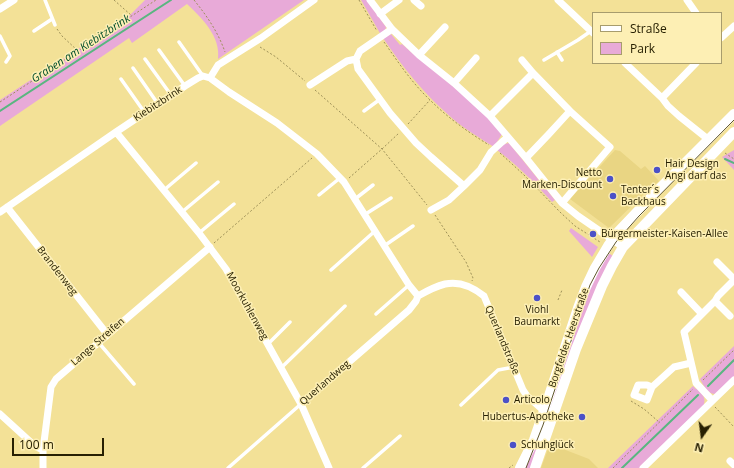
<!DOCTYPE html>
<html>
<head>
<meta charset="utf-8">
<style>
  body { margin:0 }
  #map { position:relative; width:734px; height:468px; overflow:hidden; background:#f3e197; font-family:"Open Sans",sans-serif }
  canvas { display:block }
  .legend { position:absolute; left:592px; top:12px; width:130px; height:52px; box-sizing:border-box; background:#fdefb4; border:1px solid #a79c6d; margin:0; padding:5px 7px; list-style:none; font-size:12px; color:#272002 }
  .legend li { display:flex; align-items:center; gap:8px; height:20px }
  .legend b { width:20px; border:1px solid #a79c6d }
  .north { position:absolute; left:682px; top:416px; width:40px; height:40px; -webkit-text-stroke:3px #fdefb4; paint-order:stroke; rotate:194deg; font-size:11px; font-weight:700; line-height:16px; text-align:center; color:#272002 }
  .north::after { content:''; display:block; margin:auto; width:14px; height:18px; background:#272002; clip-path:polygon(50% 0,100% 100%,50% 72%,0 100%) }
  .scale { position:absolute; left:12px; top:438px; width:92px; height:18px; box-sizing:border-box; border:2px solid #272002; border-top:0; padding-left:5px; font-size:12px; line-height:14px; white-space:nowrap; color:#272002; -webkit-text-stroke:3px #fdefb4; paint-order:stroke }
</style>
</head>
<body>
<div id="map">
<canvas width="734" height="468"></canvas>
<ul class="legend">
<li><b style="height:5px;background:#fff"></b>Straße</li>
<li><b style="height:11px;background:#e8aad8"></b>Park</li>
</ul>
<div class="north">N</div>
<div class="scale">100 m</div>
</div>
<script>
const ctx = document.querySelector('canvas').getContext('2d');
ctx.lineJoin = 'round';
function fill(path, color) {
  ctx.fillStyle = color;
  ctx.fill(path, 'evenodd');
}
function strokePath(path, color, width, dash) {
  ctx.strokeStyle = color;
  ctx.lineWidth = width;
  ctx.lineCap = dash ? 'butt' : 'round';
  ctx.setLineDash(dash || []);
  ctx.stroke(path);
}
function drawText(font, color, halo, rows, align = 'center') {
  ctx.font = font + ' "Open Sans",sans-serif';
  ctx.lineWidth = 3;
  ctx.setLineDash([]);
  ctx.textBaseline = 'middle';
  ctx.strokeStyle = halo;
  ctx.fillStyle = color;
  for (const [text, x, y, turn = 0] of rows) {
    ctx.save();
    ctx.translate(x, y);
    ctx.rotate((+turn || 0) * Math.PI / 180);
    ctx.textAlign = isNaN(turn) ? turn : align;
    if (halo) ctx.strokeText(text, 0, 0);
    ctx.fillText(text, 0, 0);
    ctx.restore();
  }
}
fill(new Path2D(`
  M 615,150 L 620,151 L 641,169 L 645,166 L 659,181 L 645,193 L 609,228 L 570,199 Z
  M 550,444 L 589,459 L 598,468 L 541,468 Z`), '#e9d583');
fill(new Path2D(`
  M 145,0 L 304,0 L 218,59 C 221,37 202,18 187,4 L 132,43 L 129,38 L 0,126 L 0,100 L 130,15 Z
  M 361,0 L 367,0 L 386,27 L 385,31 L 381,35 Z
  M 391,34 L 400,45 L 402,44 C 430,69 462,91 488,118 C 493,123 498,129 502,134 L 494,147 C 480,138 466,130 453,119 C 425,95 403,68 383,38 Z
  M 509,143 L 555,200 L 552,202 C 535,183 517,165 497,150 L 504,144 Z
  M 734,150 L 734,170 L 722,157 Z
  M 571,228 L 598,247 L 592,257 L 569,231 Z
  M 607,252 L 613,256 L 532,468 L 524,468 L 579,311 Z
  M 734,346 L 734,377 L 716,394 C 707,394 704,386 700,379 Z
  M 693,386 L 696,389 L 697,389 C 702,394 706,397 704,404 L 705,405 L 640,468 L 608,468 Z`), '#e8aad8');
strokePath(new Path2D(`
  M 0,111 L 171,0
  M 725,159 L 734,163
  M 708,386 L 734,360
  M 622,468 L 698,395`), '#59b680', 2);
strokePath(new Path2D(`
  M 114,0 L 132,16
  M 194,0 C 207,16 218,32 225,52
  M 359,0 L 377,31
  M 57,29 L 62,36 L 78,51
  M 384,42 C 398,62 412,83 430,100 C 448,118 468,132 489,145
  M 260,47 L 276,57 L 305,81
  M 315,90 L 382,149 L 427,205
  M 0,102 L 156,0
  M 408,124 L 430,100
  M 500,153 L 524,175 L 561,213 L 575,226 L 600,242
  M 725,153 L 734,159
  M 349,178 L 382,149 L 399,133
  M 435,215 L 466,262 L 473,278 L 472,281
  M 214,243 L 312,158
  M 558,300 L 562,290
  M 703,380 L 734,350
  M 631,401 L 644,409 L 659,422
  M 715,407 L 734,427
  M 509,468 L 513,465
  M 613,468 L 693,389`), '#9d9058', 1, [2, 2]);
strokePath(new Path2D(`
  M 45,0 L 55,25
  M 34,31 L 52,19
  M 0,36 L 10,56 L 6,62
  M 179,42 L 203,76
  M 159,50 L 185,86
  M 557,52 L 562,60
  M 145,59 L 171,95
  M 544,60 L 578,40 L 591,31
  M 133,68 L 158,104
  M 121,79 L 145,113
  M 364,111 L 379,100
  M 164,190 L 196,163
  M 319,195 L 340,178
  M 355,199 L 373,185
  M 182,212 L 218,182
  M 364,215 L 391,198
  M 199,233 L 234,204
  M 384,246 L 413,226
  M 331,270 L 375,231
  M 376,314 L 409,285
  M 99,343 L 134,384
  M 268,344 L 290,322
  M 281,368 L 345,306
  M 461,405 L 498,370 L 514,367
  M 228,468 L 334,375
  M 363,468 L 400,436`), '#fff', 3.5);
strokePath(new Path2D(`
  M 370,0 L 392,29 L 419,55 L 454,83 L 490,116 L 526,158 L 562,203 L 578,216 L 623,247
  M 414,0 L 421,6
  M 558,0 L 593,33
  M 687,0 L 696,13
  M 0,9 L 14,0
  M 380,14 L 399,0
  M 721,38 L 734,26
  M 419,55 L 445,27
  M 356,59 L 358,69 L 390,113 L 416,143 L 431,157 L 464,186
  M 522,60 L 533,73
  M 625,63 L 662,98 L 668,106 L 679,116 L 709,140
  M 210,78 L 218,65 L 261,38 L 314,0
  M 454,83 L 476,58
  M 310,85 L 347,61 L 356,59 L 360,51 L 392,29
  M 662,98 L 696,63
  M 490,116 L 533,73 L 570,111
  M 116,132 L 199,233 L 226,269 L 301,404 L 329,468
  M 526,158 L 548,135 L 570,111 L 610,147 L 562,203
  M 7,207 L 107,334
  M 431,210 L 449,200 L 464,186 L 480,170 L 491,152 L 502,142 L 508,137
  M 0,212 L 116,132 L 185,86 L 198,78 L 203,76 L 210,78 L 229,92 L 277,123 L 317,154 L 344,182 L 409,285 L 418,296
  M 717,262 L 734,279
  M 681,292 L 702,314
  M 418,296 C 425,292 437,286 445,284 C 459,281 473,287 484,296 L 523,390 L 527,396 L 544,411
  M 715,301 L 730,316
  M 334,375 L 409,310 L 416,301 L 418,296
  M 652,387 L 647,385 L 638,385 L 634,395 L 647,400 L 652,387 L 674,367 L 691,363
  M 712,400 L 696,383 L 684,332 L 715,301 L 718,296 L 734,280
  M 0,414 L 35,446 L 43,450
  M 730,461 L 734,465
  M 43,468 L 43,450 L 51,387 L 56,379 L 210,247
  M 643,468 L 734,380`), '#fff', 7);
strokePath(new Path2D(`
  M 520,468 L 534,440 L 544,411 L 578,308 L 586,287 L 595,268 L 608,246 L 618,232 L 657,191 L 734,114
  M 535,468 L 576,349 L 602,286 L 612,266 L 623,247 L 734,132`), '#fff', 10);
strokePath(new Path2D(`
  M 526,468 L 543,425 L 582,308 L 590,285 L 599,268 L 616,242 L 639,216 L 734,120`), '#61562c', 1);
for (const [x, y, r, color] of [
  [657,170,4,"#4c51c7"],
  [610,179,4,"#4c51c7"],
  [613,196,4,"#4c51c7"],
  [593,234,4,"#4c51c7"],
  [537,298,4,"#4c51c7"],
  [506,400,4,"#4c51c7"],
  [582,417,4,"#4c51c7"],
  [513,445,4,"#4c51c7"]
]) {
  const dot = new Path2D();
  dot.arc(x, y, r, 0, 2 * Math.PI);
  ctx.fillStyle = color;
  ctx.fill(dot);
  strokePath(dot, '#fdefb4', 1.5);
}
drawText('10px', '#272002', '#fdefb4', [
  ["Kiebitzbrink",158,104,-33],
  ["Brandenweg",57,271,52],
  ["Moorkuhlenweg",247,306,61],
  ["Borgfelder Heerstraße",569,338,-71],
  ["Querlandstraße",502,340,67],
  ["Lange Streifen",98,342,-41],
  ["Querlandweg",325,383,-41]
]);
drawText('10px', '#272002', '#fdefb4', [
  ["Hair Design",665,164],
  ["Angi darf das",665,176],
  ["Netto",602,173,"right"],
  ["Marken-Discount",602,185,"right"],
  ["Tenter´s",621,190],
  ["Backhaus",621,202],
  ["Bürgermeister-Kaisen-Allee",601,234],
  ["Viohl",537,310,"center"],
  ["Baumarkt",537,322,"center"],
  ["Articolo",514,400],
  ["Hubertus-Apotheke",574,417,"right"],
  ["Schuhglück",521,445]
], 'left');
drawText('italic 11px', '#004c2a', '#fdefb4', [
  ["Graben am Kiebitzbrink",81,49,-33]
]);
</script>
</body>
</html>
